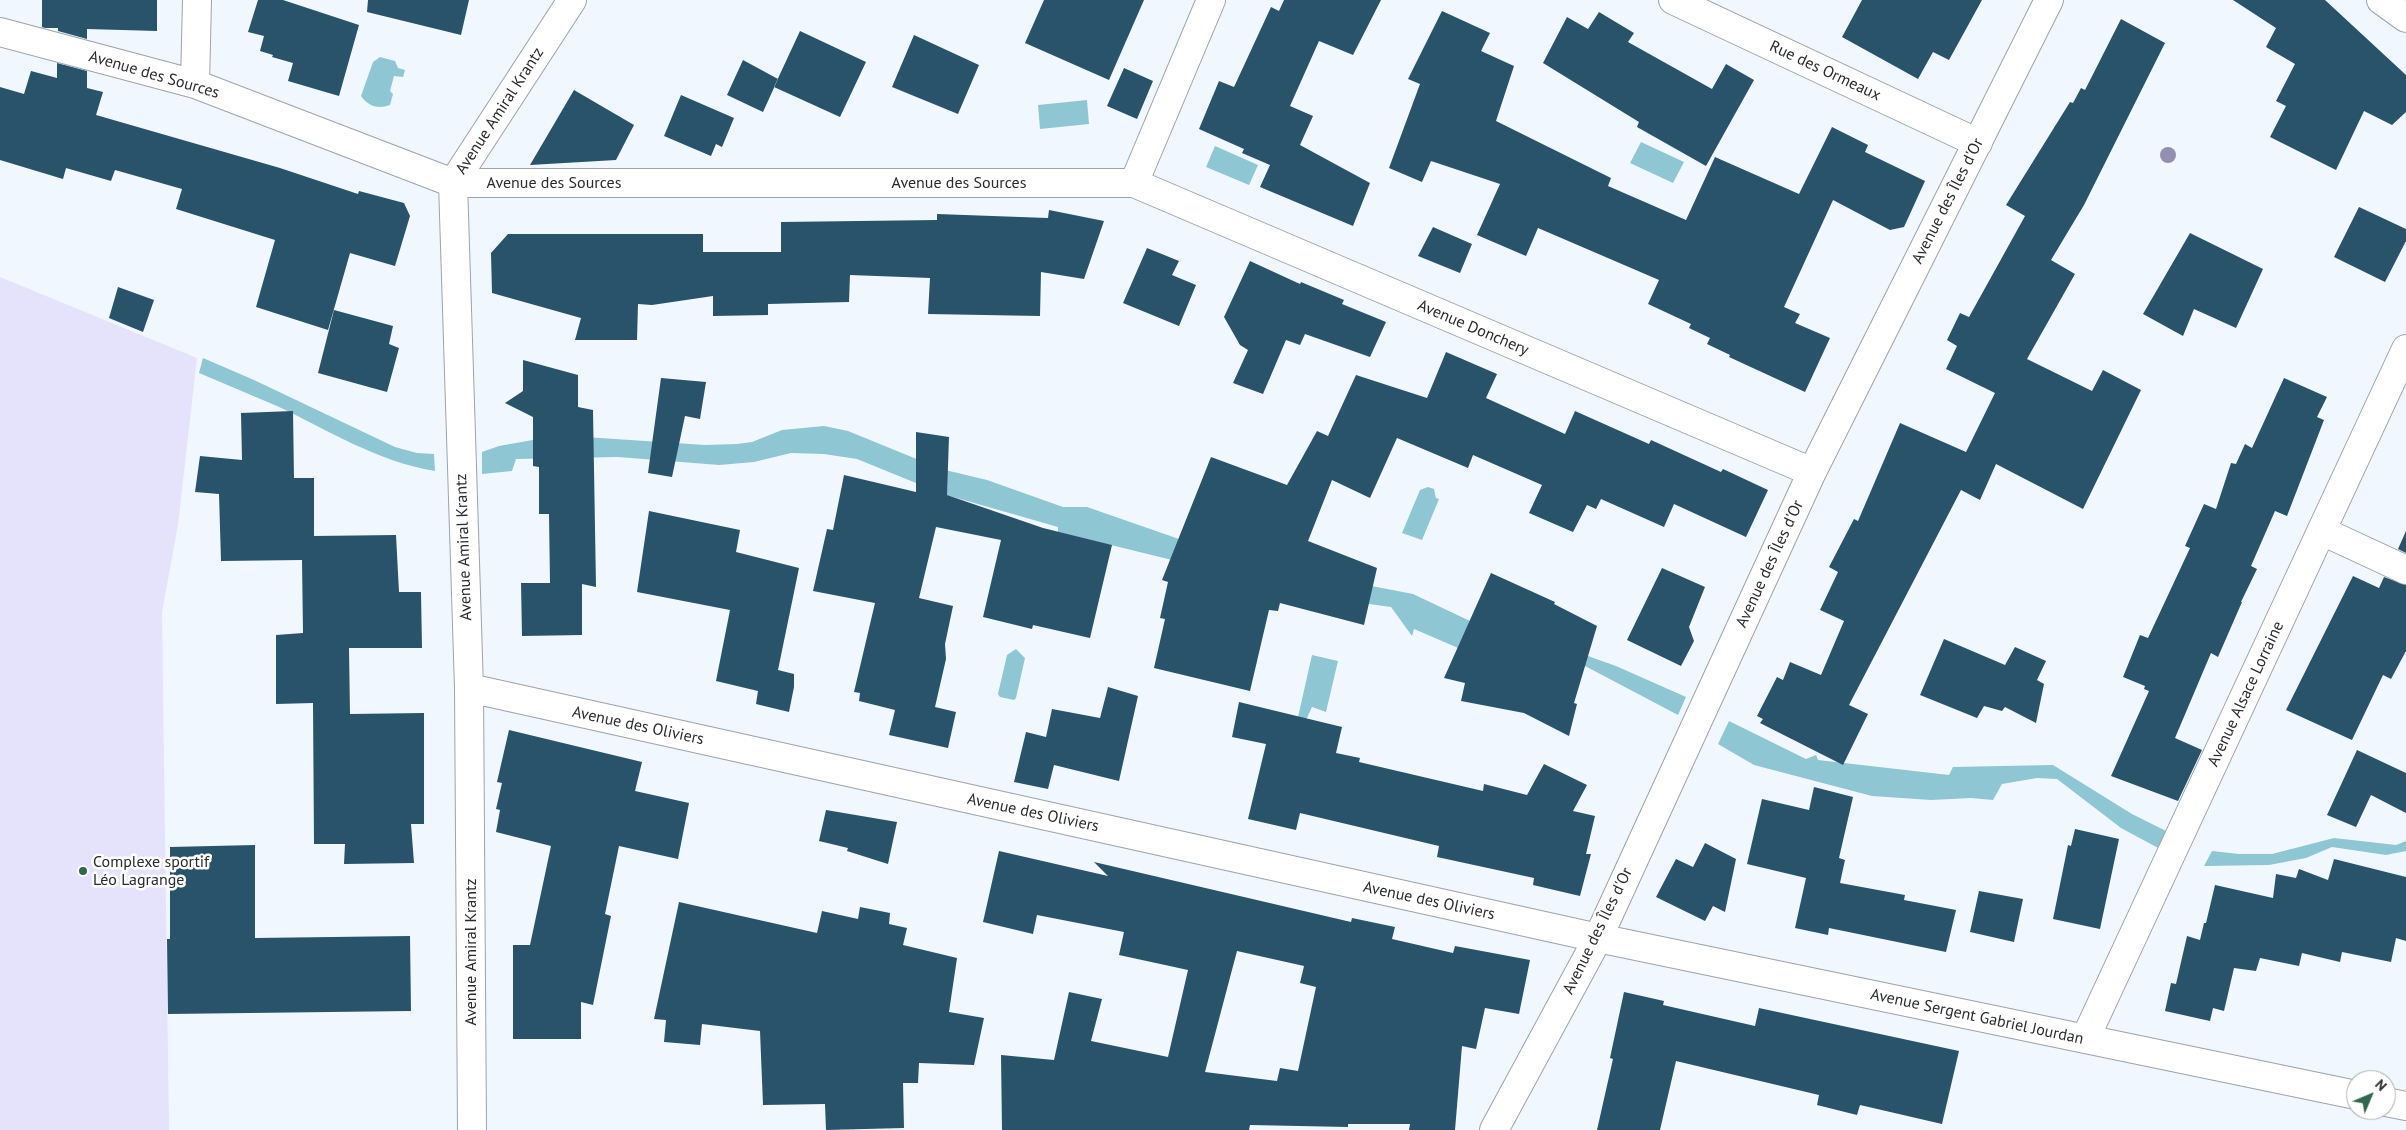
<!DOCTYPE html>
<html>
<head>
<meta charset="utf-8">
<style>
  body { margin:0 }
  #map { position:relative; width:2406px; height:1130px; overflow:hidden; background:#f1f7ff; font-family:"PT Sans",sans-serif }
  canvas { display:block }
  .north { position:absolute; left:2346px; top:1070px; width:50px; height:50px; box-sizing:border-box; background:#fff; border:1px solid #a9aaab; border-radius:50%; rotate:45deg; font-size:14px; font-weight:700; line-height:20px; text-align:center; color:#282a2e }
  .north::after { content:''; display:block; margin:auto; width:18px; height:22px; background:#31674d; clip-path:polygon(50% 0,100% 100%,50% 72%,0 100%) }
</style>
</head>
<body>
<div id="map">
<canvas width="2406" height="1130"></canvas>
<div class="north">N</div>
</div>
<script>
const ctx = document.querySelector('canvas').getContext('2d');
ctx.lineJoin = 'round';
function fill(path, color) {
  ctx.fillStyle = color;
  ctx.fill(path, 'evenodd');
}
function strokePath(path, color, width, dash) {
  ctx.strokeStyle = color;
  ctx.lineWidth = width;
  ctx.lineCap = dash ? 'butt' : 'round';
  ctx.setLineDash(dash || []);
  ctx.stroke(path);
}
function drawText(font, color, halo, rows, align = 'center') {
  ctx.font = font + ' "PT Sans",sans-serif';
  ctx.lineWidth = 5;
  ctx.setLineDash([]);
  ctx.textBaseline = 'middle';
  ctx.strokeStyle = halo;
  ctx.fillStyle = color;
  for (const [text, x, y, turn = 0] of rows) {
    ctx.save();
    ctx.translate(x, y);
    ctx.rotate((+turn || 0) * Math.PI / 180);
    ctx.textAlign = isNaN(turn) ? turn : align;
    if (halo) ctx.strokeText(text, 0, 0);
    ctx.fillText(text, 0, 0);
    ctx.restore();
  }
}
fill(new Path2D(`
  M 0,277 L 197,358 L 178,525 L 162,612 L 169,1130 L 0,1130 Z`), '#e5e3fb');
fill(new Path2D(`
  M 380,57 L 395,61 L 398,68 L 405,70 L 403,77 L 394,76 L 390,91 L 393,94 L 390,105 C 378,109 369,107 361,96 L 373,62 Z
  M 1087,100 L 1089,124 L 1040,129 L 1038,105 Z
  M 1641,142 L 1684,162 L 1673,183 L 1630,163 Z
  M 1215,146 L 1258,165 L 1249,185 L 1206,167 Z
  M 203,358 L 254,380 L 395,447 L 417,453 L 434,454 L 435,471 C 378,462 328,430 277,406 C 251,395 225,384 199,373 Z
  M 824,426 L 848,431 L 941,469 L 987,480 L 1063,507 L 1087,507 L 1179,539 L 1217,556 L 1413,594 L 1470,621 L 1571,650 L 1616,666 L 1686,697 L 1678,715 L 1585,666 L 1472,654 L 1414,629 L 1412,636 L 1391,607 L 1288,593 L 1172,560 L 1058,532 L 1058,527 L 943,494 L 857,459 L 824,454 L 791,453 L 754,462 L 719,465 L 618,457 L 516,459 L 512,471 L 482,474 L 482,452 L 499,446 L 544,438 L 585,437 L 705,445 L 737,444 L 752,442 L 782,430 Z
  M 1428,487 L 1434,489 L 1436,498 L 1439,499 L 1422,540 L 1402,533 L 1420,490 Z
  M 1016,649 L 1025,658 L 1016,698 L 1014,700 L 1000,697 L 998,694 L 1007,655 Z
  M 1312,655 L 1338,661 L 1326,712 L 1312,707 L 1306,720 L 1298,717 Z
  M 1729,721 L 1806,759 L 1816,755 L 1818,760 L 1949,775 L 1953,767 L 2053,765 L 2132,814 L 2168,832 L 2160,849 L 2121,828 L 2057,779 L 2037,778 L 2002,784 L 1993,800 L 1971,798 L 1931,800 L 1872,796 L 1754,765 L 1718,744 Z
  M 2334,838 L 2396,845 L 2406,841 L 2406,851 L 2386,855 L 2332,847 L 2306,858 L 2269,865 L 2204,866 L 2212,851 L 2239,854 L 2272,854 Z`), '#8ec6d4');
fill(new Path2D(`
  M 42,0 L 157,0 L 157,31 L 87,29 L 87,39 L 58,31 L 58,28 L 45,28 L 42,27 Z
  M 258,0 L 283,0 L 359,25 L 339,96 L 288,81 L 293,63 L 272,57 L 273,55 L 260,51 L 264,36 L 248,32 Z
  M 368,0 L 469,0 L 461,35 L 367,12 Z
  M 1044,0 L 1144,0 L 1109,80 L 1025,43 Z
  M 1284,0 L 1381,0 L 1353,55 L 1319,41 L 1290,106 L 1313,116 L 1300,145 L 1370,183 L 1353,226 L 1260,187 L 1270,165 L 1242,153 L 1244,149 L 1199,129 L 1219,81 L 1234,87 L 1271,7 L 1279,11 Z
  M 1862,0 L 1982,0 L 1949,60 L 1933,52 L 1918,79 L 1842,37 Z
  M 2233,0 L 2325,0 L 2406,75 L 2406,112 L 2392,125 L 2364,111 L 2336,170 L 2270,137 L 2286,106 L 2276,101 L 2295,64 L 2266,47 L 2276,28 Z
  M 1442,11 L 1490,33 L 1481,51 L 1514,66 L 1496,121 L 1611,178 L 1608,186 L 1686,220 L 1715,157 L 1799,194 L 1832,127 L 1868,145 L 1865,152 L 1925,181 L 1904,227 L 1890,230 L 1833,200 L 1784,307 L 1800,314 L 1795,323 L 1830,338 L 1805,392 L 1729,357 L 1730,355 L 1707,344 L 1710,338 L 1689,328 L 1691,324 L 1648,304 L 1659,280 L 1538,228 L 1526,256 L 1477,235 L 1500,184 L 1431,161 L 1422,182 L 1389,168 L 1420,84 L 1408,79 Z
  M 1599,12 L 1634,33 L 1628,42 L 1712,89 L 1726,64 L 1754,80 L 1706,166 L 1637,127 L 1639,122 L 1543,63 L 1567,17 L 1588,29 Z
  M 2121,19 L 2165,43 L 2084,205 L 2051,260 L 2075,274 L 2027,359 L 2092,391 L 2103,370 L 2141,390 L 2083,509 L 1996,464 L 1980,500 L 1961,490 L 1849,705 L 1868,714 L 1843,765 L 1760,723 L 1763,719 L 1757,716 L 1777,677 L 1783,680 L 1790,662 L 1821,675 L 1844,621 L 1820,610 L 1838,572 L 1829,567 L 1854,519 L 1858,521 L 1900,423 L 1966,452 L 1995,393 L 1946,369 L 1957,346 L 1947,340 L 1960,313 L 1969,317 L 2025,216 L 2006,205 L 2070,102 L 2073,103 L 2081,88 L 2085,90 Z
  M 800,31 L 866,62 L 840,117 L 774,87 Z
  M 914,35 L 979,65 L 958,114 L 892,87 Z
  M 743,60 L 778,79 L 763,112 L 727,95 Z
  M 57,63 L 87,71 L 87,88 L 103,92 L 96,115 L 280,168 L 358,194 L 359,191 L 404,203 L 410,216 L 395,266 L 350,253 L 328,330 L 256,307 L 275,240 L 176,209 L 182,189 L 115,170 L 111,181 L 66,168 L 63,179 L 0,160 L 0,87 L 24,94 L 31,71 L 57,78 Z
  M 1124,68 L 1153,81 L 1137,119 L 1107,106 Z
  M 574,90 L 634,125 L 616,160 L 530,165 Z
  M 681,95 L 734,118 L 722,147 L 716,144 L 711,156 L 664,136 Z
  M 2359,207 L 2406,229 L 2406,241 L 2385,282 L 2334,257 Z
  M 1049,210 L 1104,221 L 1084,279 L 1041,272 L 1040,316 L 928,314 L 930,278 L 850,275 L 849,302 L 768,304 L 768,315 L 713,316 L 713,296 L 652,305 L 638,304 L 637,340 L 575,340 L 581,318 L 492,293 L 491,253 L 508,234 L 703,234 L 703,252 L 781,252 L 781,222 L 937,220 L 937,214 L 1048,218 Z
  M 1433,227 L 1472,244 L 1460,273 L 1418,256 Z
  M 2190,233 L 2263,269 L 2236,328 L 2194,309 L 2183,336 L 2143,314 Z
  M 1147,248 L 1179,261 L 1172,275 L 1196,285 L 1179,326 L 1123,303 Z
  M 1250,261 L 1300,284 L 1301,282 L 1344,300 L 1342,304 L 1386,322 L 1370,357 L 1305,334 L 1300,345 L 1286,340 L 1263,394 L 1233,383 L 1248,350 L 1240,345 L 1224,317 Z
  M 118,287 L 154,300 L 143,332 L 109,318 Z
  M 334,310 L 393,326 L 389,344 L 399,348 L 387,392 L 318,373 Z
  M 1446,352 L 1497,374 L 1486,398 L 1565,434 L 1575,411 L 1649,444 L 1651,440 L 1721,472 L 1723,469 L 1768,490 L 1746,537 L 1674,504 L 1664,527 L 1601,499 L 1596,509 L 1587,505 L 1573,532 L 1529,513 L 1542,485 L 1473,455 L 1468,468 L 1397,438 L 1370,498 L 1332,480 L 1308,541 L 1377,568 L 1364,625 L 1280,603 L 1278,611 L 1269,610 L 1250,691 L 1154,668 L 1165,619 L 1160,618 L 1168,582 L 1162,580 L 1211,457 L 1287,485 L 1317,431 L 1328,436 L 1356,375 L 1427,398 Z
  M 523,360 L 578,375 L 578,407 L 593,410 L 596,587 L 582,584 L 582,635 L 522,636 L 521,583 L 550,583 L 549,514 L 539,514 L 539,467 L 533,466 L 533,417 L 505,403 L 523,391 Z
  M 661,378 L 706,382 L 700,419 L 685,416 L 672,477 L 648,473 Z
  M 2284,378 L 2327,397 L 2317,417 L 2324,420 L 2287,516 L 2275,511 L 2251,566 L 2257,569 L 2241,602 L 2242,602 L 2218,657 L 2211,653 L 2175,738 L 2202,750 L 2178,801 L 2111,776 L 2149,691 L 2144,689 L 2145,686 L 2123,677 L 2140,635 L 2148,638 L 2190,548 L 2185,546 L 2204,504 L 2216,509 L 2231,463 L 2236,464 L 2245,444 L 2252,448 Z
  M 293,411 L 294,478 L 314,478 L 314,536 L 396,535 L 399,592 L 421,592 L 422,648 L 349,648 L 350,714 L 424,713 L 424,824 L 411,824 L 414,863 L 344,864 L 345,844 L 314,844 L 313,703 L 276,704 L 276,635 L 303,633 L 302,560 L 221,561 L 219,494 L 195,492 L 200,456 L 242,460 L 241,413 Z
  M 916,432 L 949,437 L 947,495 L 1043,528 L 1112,545 L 1090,638 L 1033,625 L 1032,629 L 983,617 L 1001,540 L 936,527 L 919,598 L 953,606 L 945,644 L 946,659 L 935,707 L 956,712 L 948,748 L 889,735 L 895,710 L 859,701 L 860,693 L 854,692 L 875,603 L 813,591 L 827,529 L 833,530 L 844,475 L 916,492 Z
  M 649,511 L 740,530 L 736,552 L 799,568 L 778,670 L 794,674 L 794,687 L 789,712 L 756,704 L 758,691 L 716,681 L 730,610 L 637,592 Z
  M 2406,531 L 2406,553 L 2398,549 Z
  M 1662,568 L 1705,587 L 1689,627 L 1694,641 L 1681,666 L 1627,640 Z
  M 1491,573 L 1555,602 L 1554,604 L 1597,626 L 1574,703 L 1577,704 L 1569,736 L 1524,713 L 1461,701 L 1465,683 L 1444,678 Z
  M 2353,576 L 2379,588 L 2384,577 L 2406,585 L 2406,651 L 2391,679 L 2383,675 L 2352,740 L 2286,710 Z
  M 1944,639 L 2005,665 L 2015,647 L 2046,661 L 2037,680 L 2044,684 L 2036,723 L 2005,707 L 2002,711 L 1984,706 L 1977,718 L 1920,695 Z
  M 1108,687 L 1138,696 L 1119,781 L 1054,765 L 1048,789 L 1014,782 L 1026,732 L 1046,737 L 1052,709 L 1100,718 Z
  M 1239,702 L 1342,727 L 1336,753 L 1360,758 L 1359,762 L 1483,791 L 1484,784 L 1527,795 L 1544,764 L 1587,785 L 1573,811 L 1595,816 L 1586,854 L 1591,854 L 1580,896 L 1533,885 L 1534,878 L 1437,857 L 1439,846 L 1300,813 L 1296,830 L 1248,819 L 1266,744 L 1232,737 Z
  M 509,730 L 642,762 L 635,791 L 689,803 L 678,859 L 619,846 L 605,914 L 611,916 L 593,1005 L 581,1002 L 581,1039 L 513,1039 L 513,945 L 530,945 L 551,846 L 496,832 L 500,810 L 496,809 L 502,783 L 497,782 Z
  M 2357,750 L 2406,773 L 2406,813 L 2371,795 L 2356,827 L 2327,815 Z
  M 1814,787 L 1853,797 L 1839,858 L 1845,860 L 1840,883 L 1905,895 L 1904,900 L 1956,910 L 1946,952 L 1829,928 L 1828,935 L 1795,928 L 1806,878 L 1747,864 L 1762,799 L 1809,810 Z
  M 826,810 L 897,822 L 888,864 L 847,851 L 848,848 L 819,841 Z
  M 2075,829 L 2119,839 L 2100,929 L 2053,919 L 2068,845 L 2071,846 Z
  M 1705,843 L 1736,859 L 1725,912 L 1713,906 L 1705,921 L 1656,897 L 1676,859 L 1693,867 Z
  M 255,845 L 255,938 L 410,936 L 411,1011 L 168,1014 L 167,939 L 170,939 L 170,847 Z
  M 999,851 L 1108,876 L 1094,862 L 1351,922 L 1352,918 L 1395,927 L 1392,939 L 1453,953 L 1455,946 L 1530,960 L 1519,1014 L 1485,1008 L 1476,1049 L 1462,1046 L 1455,1130 L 1409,1130 L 1410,1124 L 1348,1124 L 1348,1127 L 1250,1125 L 1249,1130 L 1002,1130 L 1001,1055 L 1054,1060 L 1069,992 L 1102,999 L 1091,1041 L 1168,1057 L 1188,970 L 1119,955 L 1124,932 L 1037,915 L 1033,934 L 983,922 ZM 1237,951 L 1304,966 L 1300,983 L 1316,987 L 1298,1071 L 1280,1068 L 1277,1081 L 1205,1072 Z
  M 2334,859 L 2406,877 L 2406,941 L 2396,938 L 2391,962 L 2342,952 L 2340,962 L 2302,953 L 2299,966 L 2260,958 L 2256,971 L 2234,968 L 2224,1011 L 2213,1008 L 2210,1021 L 2165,1011 L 2171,983 L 2176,984 L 2187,936 L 2200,940 L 2204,923 L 2206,923 L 2215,885 L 2273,898 L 2276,874 L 2296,878 L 2299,869 L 2328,880 Z
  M 1979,891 L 2023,899 L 2014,942 L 1970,932 Z
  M 679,902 L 817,933 L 822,911 L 858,919 L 860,907 L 890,913 L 889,924 L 907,928 L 903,945 L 957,958 L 949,1012 L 984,1018 L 974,1065 L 919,1063 L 918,1083 L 903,1083 L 904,1128 L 826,1130 L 825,1104 L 763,1105 L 760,1031 L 702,1024 L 700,1045 L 664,1042 L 666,1020 L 654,1019 Z
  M 1624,992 L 1664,1001 L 1663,1005 L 1755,1026 L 1759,1008 L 1959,1051 L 1942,1124 L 1860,1105 L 1857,1115 L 1817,1105 L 1819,1095 L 1676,1061 L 1660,1130 L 1597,1130 L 1613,1059 L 1610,1058 Z`), '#28536a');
const minor = new Path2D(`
  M 1673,0 L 1978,143
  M 2381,0 L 2406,18
  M 0,32 L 195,84 L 453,183 L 1134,183 L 1812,472
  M 195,84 L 197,0
  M 1134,183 L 1211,0
  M 2322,531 L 2406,570
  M 469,688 L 1598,938 L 2356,1095
  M 2085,1039 L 2406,349
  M 2386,1102 L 2406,1106
  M 472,1130 L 469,688 L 453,183 L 572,0
  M 1494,1130 L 1598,938 L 1812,472 L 2049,0`);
strokePath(minor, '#9ca3ac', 30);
strokePath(minor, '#fff', 28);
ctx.fillStyle = '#9290b1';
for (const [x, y] of [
  [2168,155]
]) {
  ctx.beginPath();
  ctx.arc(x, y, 8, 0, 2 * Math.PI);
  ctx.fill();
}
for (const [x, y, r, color] of [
  [83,871,5,"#31674d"]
]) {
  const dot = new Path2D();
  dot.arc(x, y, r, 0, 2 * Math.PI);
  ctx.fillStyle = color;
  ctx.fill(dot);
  strokePath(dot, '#fff', 2);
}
drawText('16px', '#282a2e', '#fff', [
  ["Rue des Ormeaux",1825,71,25],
  ["Avenue des Sources",154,75,16],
  ["Avenue Amiral Krantz",500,111,-57],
  ["Avenue des Sources",554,183],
  ["Avenue des Sources",959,183],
  ["Avenue des Îles d'Or",1948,201,-63],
  ["Avenue Donchery",1473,328,23],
  ["Avenue Amiral Krantz",464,547,-92],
  ["Avenue des Îles d'Or",1770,564,-65],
  ["Avenue Alsace Lorraine",2246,694,-65],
  ["Avenue des Oliviers",638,726,12],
  ["Avenue des Oliviers",1033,813,12],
  ["Avenue des Oliviers",1429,901,12],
  ["Avenue des Îles d'Or",1598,931,-64],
  ["Avenue Amiral Krantz",471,952,-90],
  ["Avenue Sergent Gabriel Jourdan",1977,1017,12]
]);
drawText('16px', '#282a2e', '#fff', [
  ["Complexe sportif",93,862],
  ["Léo Lagrange",93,880]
], 'left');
</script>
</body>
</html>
